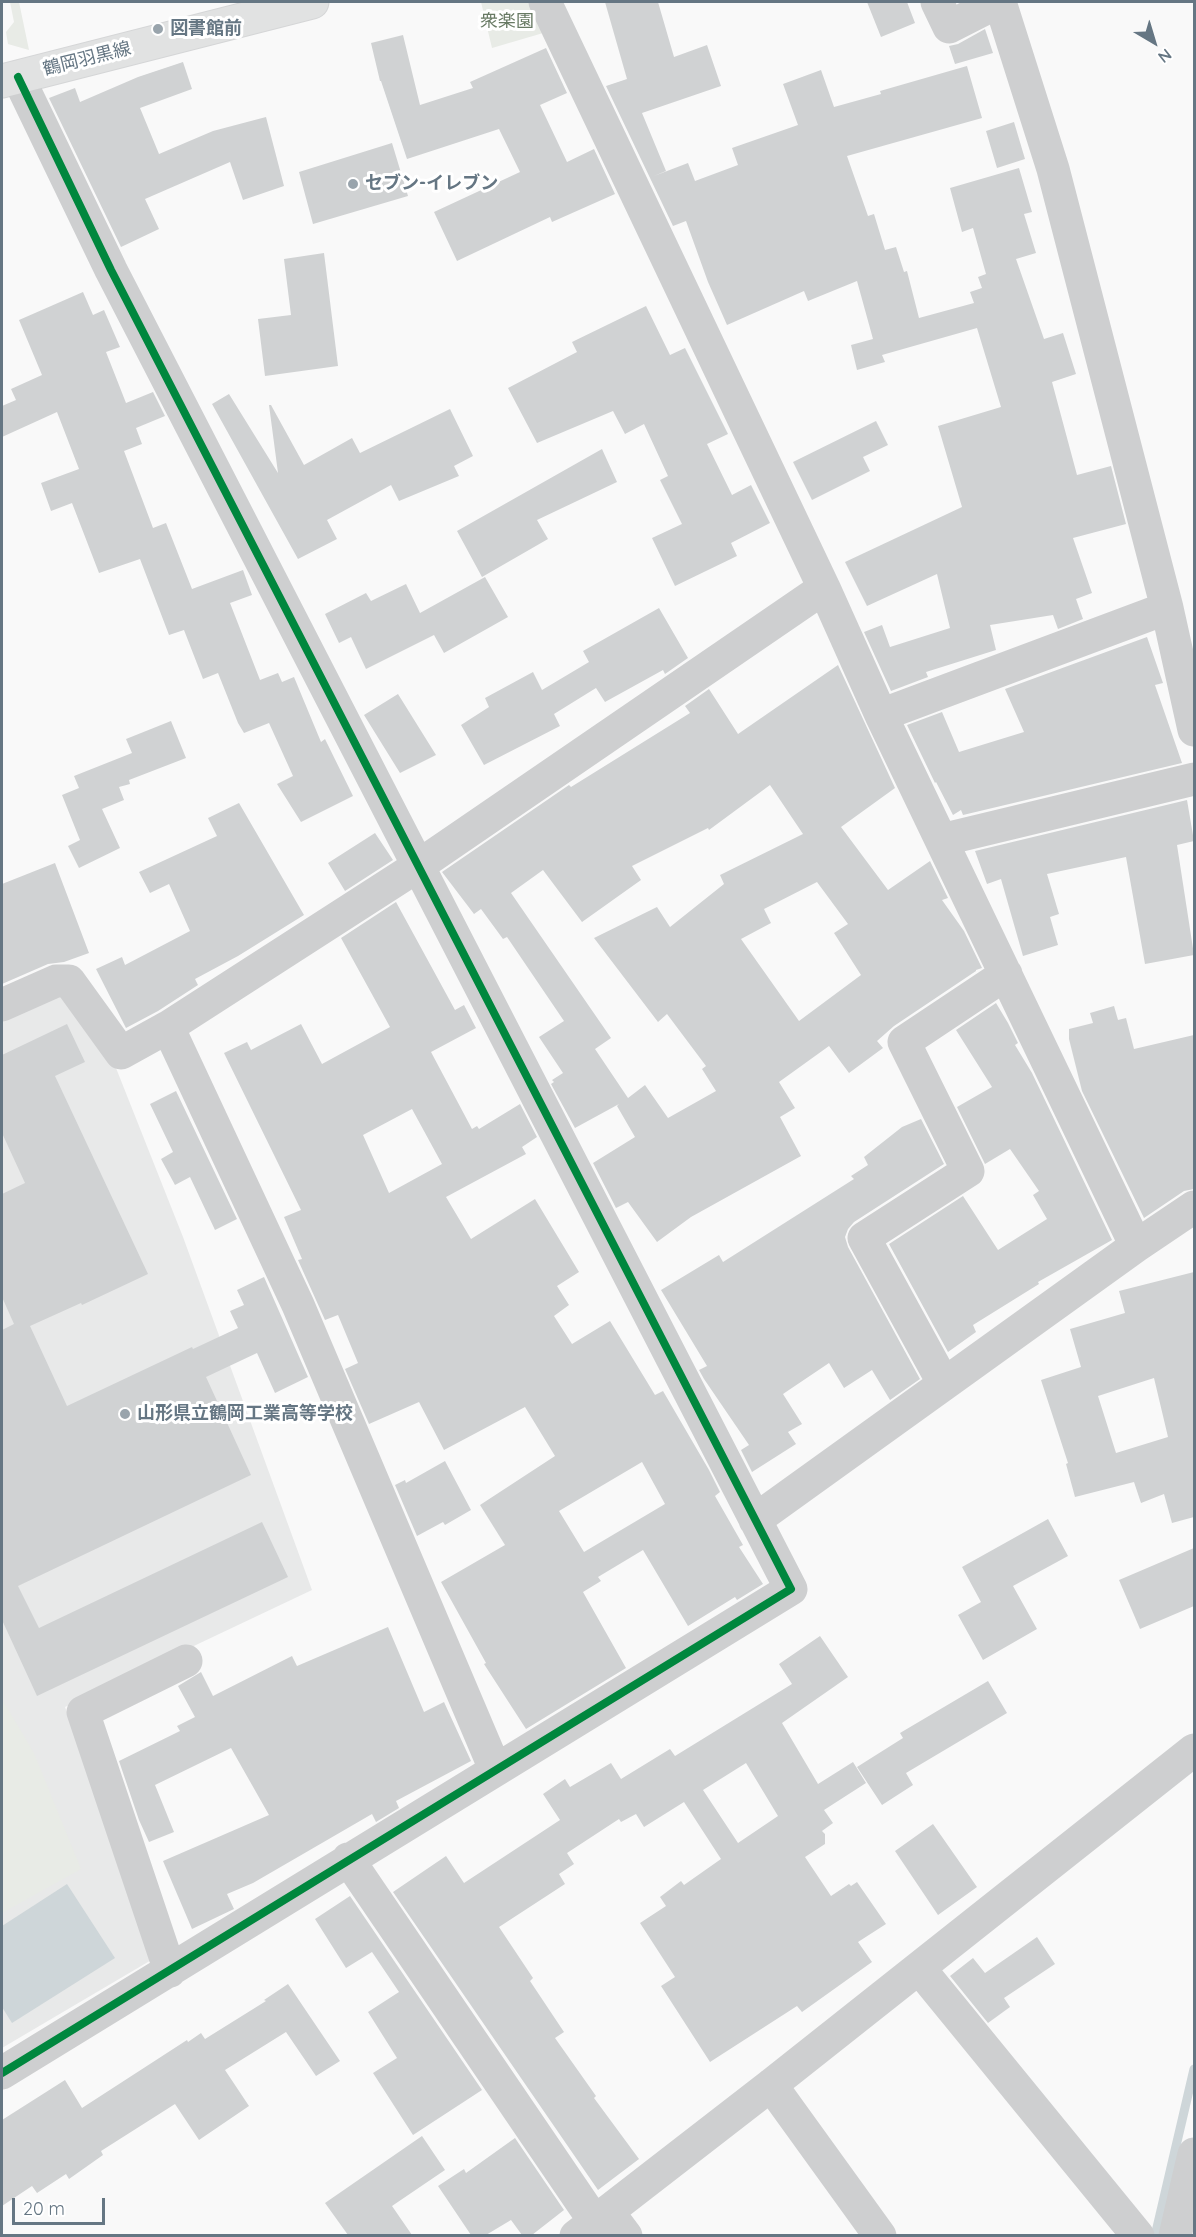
<!DOCTYPE html>
<html>
<head>
<meta charset="utf-8">
<style>
  body { margin:0 }
  #map { position:relative; width:1196px; height:2237px; overflow:hidden; background:#f9f9f9; font-family:Quicksand,sans-serif }
  canvas { display:block }
  .frame { position:absolute; inset:0; border:3px solid #657683; pointer-events:none }
  .north { position:absolute; left:1124px; top:12px; width:60px; height:60px; -webkit-text-stroke:4px #fff; paint-order:stroke; rotate:142deg; font-size:16px; font-weight:700; line-height:24px; text-align:center; color:#657683 }
  .north::after { content:''; display:block; margin:auto; width:21px; height:27px; background:#657683; clip-path:polygon(50% 0,100% 100%,50% 72%,0 100%) }
  .scale { position:absolute; left:12px; top:2198px; width:93px; height:27px; box-sizing:border-box; border:3px solid #657683; border-top:0; padding-left:8px; font-size:18px; line-height:21px; white-space:nowrap; color:#657683; -webkit-text-stroke:4px #fff; paint-order:stroke }
</style>
</head>
<body>
<div id="map">
<canvas width="1196" height="2237"></canvas>
<div class="frame"></div>
<div class="north">N</div>
<div class="scale">20 m</div>
</div>
<script>
const ctx = document.querySelector('canvas').getContext('2d');
ctx.lineJoin = 'round';
function fill(path, color) {
  ctx.fillStyle = color;
  ctx.fill(path, 'evenodd');
}
function strokePath(path, color, width, dash) {
  ctx.strokeStyle = color;
  ctx.lineWidth = width;
  ctx.lineCap = dash ? 'butt' : 'round';
  ctx.setLineDash(dash || []);
  ctx.stroke(path);
}
function drawText(font, color, halo, rows, align = 'center') {
  ctx.font = font + ' Quicksand,"Noto Sans JP",sans-serif';
  ctx.lineWidth = 6;
  ctx.setLineDash([]);
  ctx.textBaseline = 'middle';
  ctx.strokeStyle = halo;
  ctx.fillStyle = color;
  for (const [text, x, y, turn = 0] of rows) {
    ctx.save();
    ctx.translate(x, y);
    ctx.rotate((+turn || 0) * Math.PI / 180);
    ctx.textAlign = isNaN(turn) ? turn : align;
    if (halo) ctx.strokeText(text, 0, 0);
    ctx.fillText(text, 0, 0);
    ctx.restore();
  }
}
fill(new Path2D(`
  M 66,995 L 116,1068 L 183,1237 L 312,1590 L 65,1707 L 153,1959 L 2,2048 L 2,1015 Z`), '#e8e9e9');
fill(new Path2D(`
  M 10,2 L 19,2 L 29,50 L 8,44 L 6,32 L 14,22 Z
  M 481,2 L 538,2 L 550,31 L 492,48 Z
  M 2,1699 L 34,1753 L 81,1869 L 2,1913 Z`), '#e8ebe6');
fill(new Path2D(`
  M 67,1884 L 115,1958 L 12,2023 L 2,2007 L 2,1926 Z`), '#ced6d9');
strokePath(new Path2D(`
  M 1155,2236 L 1194,2069`), '#ced6d9', 9);
fill(new Path2D(`
  M 605,2 L 658,2 L 674,57 L 707,45 L 721,86 L 642,113 L 666,171 L 654,176 L 688,163 L 695,181 L 738,165 L 732,148 L 798,125 L 783,84 L 821,70 L 834,107 L 881,94 L 880,91 L 967,66 L 982,118 L 847,156 L 868,216 L 874,214 L 885,250 L 896,247 L 904,272 L 907,271 L 919,318 L 974,303 L 970,292 L 982,288 L 978,277 L 986,274 L 973,228 L 962,232 L 950,188 L 1019,168 L 1032,212 L 1024,214 L 1036,253 L 1016,259 L 1044,339 L 1063,333 L 1076,374 L 1052,382 L 1077,475 L 1111,466 L 1126,524 L 1073,538 L 1092,593 L 1076,599 L 1083,619 L 1058,629 L 1053,615 L 990,625 L 996,650 L 926,672 L 928,677 L 891,691 L 864,632 L 882,625 L 890,647 L 950,628 L 937,574 L 867,606 L 845,562 L 962,507 L 938,426 L 1001,407 L 977,328 L 882,355 L 885,362 L 857,370 L 851,345 L 873,339 L 857,281 L 808,301 L 804,291 L 727,325 L 708,282 L 686,221 L 673,226 L 606,86 L 627,79 Z
  M 867,2 L 907,2 L 915,23 L 881,37 Z
  M 985,29 L 993,53 L 955,64 L 949,46 L 958,44 Z
  M 403,35 L 420,105 L 473,88 L 470,82 L 546,48 L 567,93 L 540,105 L 567,162 L 594,149 L 615,194 L 552,222 L 550,217 L 457,261 L 434,212 L 520,172 L 499,129 L 407,159 L 381,81 L 380,81 L 371,43 Z
  M 183,62 L 192,89 L 140,108 L 159,154 L 213,131 L 266,117 L 284,186 L 243,200 L 230,162 L 145,199 L 159,229 L 121,247 L 49,98 L 75,88 L 80,102 L 138,77 Z
  M 1014,122 L 1025,159 L 997,168 L 986,131 Z
  M 392,143 L 408,196 L 313,224 L 299,172 Z
  M 324,253 L 338,366 L 265,376 L 258,319 L 291,315 L 284,259 Z
  M 83,292 L 93,315 L 104,310 L 120,347 L 106,352 L 126,403 L 153,392 L 165,416 L 136,428 L 142,444 L 124,451 L 153,528 L 166,523 L 192,589 L 243,570 L 252,595 L 230,603 L 260,680 L 278,673 L 282,682 L 294,677 L 321,742 L 325,739 L 353,796 L 301,822 L 277,784 L 293,776 L 269,723 L 244,733 L 238,723 L 218,673 L 203,679 L 184,630 L 169,635 L 140,559 L 99,573 L 72,503 L 51,511 L 41,483 L 79,469 L 57,412 L 2,437 L 2,406 L 16,400 L 11,389 L 42,375 L 19,320 Z
  M 646,306 L 670,355 L 685,348 L 728,434 L 707,444 L 732,495 L 751,485 L 770,523 L 731,543 L 737,556 L 675,586 L 652,538 L 682,524 L 660,480 L 668,476 L 644,424 L 625,434 L 613,411 L 537,443 L 508,388 L 577,352 L 572,342 Z
  M 229,394 L 278,473 L 269,405 L 271,405 L 304,465 L 352,438 L 360,453 L 450,409 L 473,456 L 454,466 L 459,476 L 399,501 L 391,485 L 327,520 L 337,539 L 298,559 L 212,404 Z
  M 876,421 L 888,445 L 863,457 L 870,471 L 812,500 L 793,462 Z
  M 602,449 L 617,482 L 537,520 L 548,539 L 482,577 L 457,531 Z
  M 485,577 L 508,617 L 444,653 L 434,635 L 366,669 L 351,637 L 339,643 L 325,614 L 366,593 L 371,601 L 406,584 L 420,613 Z
  M 659,608 L 688,658 L 665,674 L 663,670 L 605,702 L 596,688 L 554,714 L 560,726 L 484,765 L 461,725 L 489,707 L 485,698 L 533,672 L 542,690 L 589,662 L 583,651 Z
  M 1147,637 L 1163,683 L 1155,685 L 1182,763 L 963,815 L 961,810 L 953,815 L 936,782 L 935,783 L 907,725 L 942,712 L 959,752 L 1024,732 L 1005,689 Z
  M 838,665 L 895,788 L 841,827 L 888,890 L 930,861 L 948,898 L 942,900 L 964,931 L 982,968 L 976,970 L 976,971 L 894,1026 L 877,1041 L 883,1048 L 849,1073 L 829,1046 L 779,1082 L 795,1108 L 780,1117 L 801,1156 L 691,1217 L 657,1242 L 628,1202 L 616,1208 L 593,1163 L 635,1137 L 617,1106 L 619,1104 L 575,1128 L 551,1084 L 554,1082 L 552,1080 L 563,1073 L 539,1037 L 564,1021 L 507,937 L 503,939 L 481,909 L 474,914 L 442,872 L 569,785 L 571,787 L 690,713 L 685,706 L 709,689 L 738,734 ZM 770,785 L 803,834 L 720,875 L 724,884 L 670,927 L 657,907 L 594,938 L 658,1022 L 667,1014 L 706,1066 L 702,1069 L 716,1091 L 668,1118 L 645,1085 L 628,1098 L 595,1049 L 611,1038 L 511,893 L 543,870 L 582,922 L 641,880 L 632,866 L 708,828 L 709,830 ZM 817,882 L 848,924 L 834,933 L 861,975 L 799,1021 L 741,939 L 771,923 L 764,909 Z
  M 398,694 L 436,755 L 400,773 L 364,715 Z
  M 171,721 L 186,758 L 129,780 L 130,784 L 119,787 L 124,800 L 102,809 L 120,848 L 79,868 L 68,846 L 80,840 L 62,795 L 79,788 L 74,776 L 132,753 L 126,739 Z
  M 1187,800 L 1194,841 L 1177,845 L 1194,955 L 1145,964 L 1126,857 L 1047,874 L 1059,914 L 1050,917 L 1058,945 L 1023,956 L 1001,879 L 987,884 L 975,851 Z
  M 239,803 L 304,915 L 238,956 L 195,979 L 198,985 L 158,1011 L 126,1028 L 96,969 L 122,957 L 125,965 L 190,931 L 169,884 L 150,893 L 139,872 L 217,836 L 208,818 Z
  M 375,833 L 393,860 L 345,891 L 328,863 Z
  M 55,863 L 89,953 L 64,962 L 48,964 L 2,984 L 2,884 Z
  M 396,902 L 455,1010 L 464,1005 L 476,1028 L 431,1052 L 472,1129 L 477,1126 L 479,1129 L 520,1104 L 537,1137 L 522,1147 L 526,1154 L 446,1197 L 471,1239 L 535,1199 L 579,1272 L 557,1286 L 569,1305 L 554,1316 L 572,1344 L 610,1321 L 655,1395 L 663,1391 L 709,1470 L 720,1492 L 715,1496 L 743,1545 L 739,1547 L 763,1584 L 737,1600 L 735,1597 L 688,1626 L 643,1550 L 598,1577 L 601,1581 L 583,1592 L 626,1668 L 526,1729 L 484,1664 L 486,1663 L 441,1582 L 505,1545 L 480,1505 L 555,1456 L 525,1407 L 444,1450 L 419,1402 L 369,1424 L 345,1369 L 358,1363 L 338,1315 L 325,1320 L 298,1260 L 302,1259 L 284,1217 L 301,1210 L 224,1053 L 247,1042 L 251,1050 L 301,1024 L 322,1064 L 390,1027 L 341,938 ZM 412,1109 L 442,1164 L 389,1193 L 363,1135 ZM 642,1462 L 665,1504 L 584,1552 L 559,1511 Z
  M 996,1003 L 1008,1023 L 1018,1043 L 1015,1045 L 1032,1073 L 1112,1240 L 1038,1282 L 1039,1284 L 973,1325 L 976,1332 L 948,1352 L 889,1244 L 963,1196 L 998,1250 L 1047,1219 L 1033,1195 L 1039,1191 L 1010,1149 L 985,1164 L 957,1107 L 992,1087 L 956,1030 Z
  M 1114,1006 L 1118,1020 L 1126,1018 L 1134,1049 L 1194,1035 L 1194,1189 L 1184,1191 L 1144,1218 L 1082,1091 L 1069,1039 L 1069,1029 L 1093,1023 L 1090,1013 Z
  M 67,1024 L 85,1062 L 55,1076 L 148,1274 L 82,1305 L 81,1303 L 30,1326 L 67,1406 L 192,1347 L 193,1349 L 238,1328 L 230,1311 L 244,1305 L 237,1290 L 264,1277 L 308,1377 L 275,1393 L 257,1353 L 206,1377 L 251,1475 L 18,1586 L 39,1628 L 262,1522 L 288,1577 L 37,1696 L 2,1620 L 2,1330 L 14,1324 L 2,1297 L 2,1194 L 25,1183 L 2,1133 L 2,1055 Z
  M 176,1091 L 237,1219 L 215,1230 L 190,1177 L 175,1185 L 161,1159 L 173,1152 L 150,1104 Z
  M 921,1119 L 944,1164 L 854,1222 L 848,1229 L 845,1237 L 848,1247 L 920,1379 L 890,1400 L 872,1370 L 844,1388 L 829,1363 L 783,1394 L 802,1424 L 788,1432 L 796,1444 L 752,1472 L 741,1450 L 749,1445 L 704,1379 L 699,1370 L 707,1366 L 661,1290 L 719,1255 L 723,1262 L 854,1179 L 851,1176 L 868,1165 L 864,1157 L 902,1127 Z
  M 1194,1272 L 1194,1517 L 1172,1523 L 1164,1494 L 1141,1503 L 1134,1482 L 1075,1497 L 1066,1464 L 1068,1463 L 1041,1380 L 1081,1367 L 1070,1329 L 1125,1313 L 1119,1291 ZM 1154,1378 L 1168,1437 L 1116,1453 L 1098,1396 Z
  M 445,1461 L 471,1510 L 445,1525 L 443,1522 L 417,1536 L 395,1485 L 405,1480 L 406,1483 Z
  M 1048,1519 L 1068,1556 L 1013,1586 L 1037,1629 L 983,1660 L 958,1615 L 981,1602 L 962,1567 Z
  M 1194,1548 L 1194,1606 L 1140,1629 L 1119,1580 Z
  M 388,1627 L 424,1712 L 444,1702 L 471,1761 L 396,1801 L 399,1808 L 376,1822 L 372,1814 L 253,1883 L 227,1894 L 234,1909 L 192,1929 L 163,1861 L 269,1815 L 231,1748 L 155,1785 L 174,1832 L 149,1842 L 139,1820 L 119,1761 L 180,1731 L 177,1726 L 195,1717 L 178,1686 L 201,1672 L 213,1696 L 292,1656 L 297,1666 Z
  M 820,1636 L 848,1677 L 782,1723 L 818,1784 L 853,1762 L 866,1783 L 824,1810 L 833,1823 L 822,1831 L 825,1834 L 825,1844 L 805,1857 L 831,1896 L 849,1884 L 851,1886 L 857,1882 L 886,1924 L 858,1942 L 872,1962 L 802,2012 L 797,2006 L 710,2062 L 661,1986 L 675,1977 L 640,1923 L 666,1906 L 660,1897 L 681,1881 L 684,1885 L 721,1859 L 684,1802 L 644,1827 L 636,1814 L 621,1822 L 619,1819 L 567,1853 L 574,1864 L 559,1874 L 565,1884 L 499,1927 L 533,1978 L 530,1981 L 564,2032 L 555,2038 L 596,2096 L 594,2098 L 639,2159 L 598,2190 L 393,1892 L 446,1856 L 464,1883 L 560,1820 L 543,1794 L 565,1779 L 570,1787 L 611,1763 L 621,1779 L 670,1749 L 675,1756 L 792,1684 L 779,1664 ZM 746,1763 L 778,1816 L 738,1843 L 703,1790 Z
  M 988,1681 L 1007,1713 L 906,1773 L 913,1785 L 882,1805 L 857,1767 L 903,1738 L 900,1733 Z
  M 933,1824 L 977,1887 L 938,1915 L 895,1851 Z
  M 350,1896 L 482,2090 L 413,2135 L 373,2073 L 397,2058 L 368,2012 L 399,1992 L 372,1952 L 346,1968 L 315,1919 Z
  M 1037,1937 L 1055,1964 L 1004,1998 L 1010,2007 L 988,2023 L 950,1976 L 973,1958 L 985,1973 Z
  M 288,1984 L 340,2061 L 316,2076 L 286,2032 L 225,2070 L 249,2106 L 199,2140 L 175,2104 L 101,2151 L 103,2155 L 69,2179 L 66,2174 L 37,2193 L 32,2186 L 2,2206 L 2,2120 L 65,2080 L 82,2108 L 187,2040 L 188,2042 L 201,2033 L 205,2039 L 266,2001 L 264,2000 Z
  M 422,2136 L 445,2170 L 392,2206 L 412,2235 L 348,2235 L 325,2203 Z
  M 515,2138 L 564,2210 L 532,2235 L 522,2235 L 511,2220 L 486,2235 L 471,2235 L 438,2186 L 464,2169 L 466,2173 Z`), '#d0d2d3');
const primary = new Path2D(`
  M 2,81 L 312,2`);
strokePath(primary, '#d5d6d7', 35);
strokePath(new Path2D(`
  M 545,2 L 824,588 L 881,715 L 1136,1246
  M 937,2 L 949,27 L 998,2
  M 1000,2 L 1053,169 L 1167,608 L 1194,730
  M 881,715 L 1167,608
  M 941,840 L 1194,779
  M 2,1005 L 56,981 L 69,981 L 121,1053 L 168,1027 L 418,866 L 824,588
  M 168,1027 L 298,1305 L 495,1769
  M 944,1384 L 864,1238 L 968,1171 L 904,1042 L 1006,974
  M 755,1520 L 1136,1246 L 1194,1207
  M 348,1859 L 595,2222
  M 919,1968 L 1138,2236
  M 170,1971 L 83,1712 L 186,1661
  M 2,2073 L 791,1589 L 111,270 L 18,77
  M 771,2085 L 880,2236
  M 608,2212 L 626,2236
  M 576,2236 L 771,2085 L 1194,1750
  M 1175,2236 L 1194,2154`), '#cecfd0', 33);
strokePath(primary, '#e1e2e2', 33);
strokePath(new Path2D(`
  M 2,2073 L 791,1589 L 111,270 L 18,77`), '#00873e', 8);
for (const [x, y, r, color] of [
  [158,29,6,"#99a4ac"],
  [353,184,6,"#99a4ac"],
  [125,1414,6,"#99a4ac"]
]) {
  const dot = new Path2D();
  dot.arc(x, y, r, 0, 2 * Math.PI);
  ctx.fillStyle = color;
  ctx.fill(dot);
  strokePath(dot, '#fff', 2);
}
drawText('18px', '#687a64', '#fff', [
  ["衆楽園",507,22]
]);
drawText('bold 18px', '#657683', '#fff', [
  ["図書館前",170,29],
  ["セブン-イレブン",365,184],
  ["山形県立鶴岡工業高等学校",137,1414]
], 'left');
drawText('18px', '#657683', '#fff', [
  ["鶴岡羽黒線",87,59,-14]
]);
</script>
</body>
</html>
